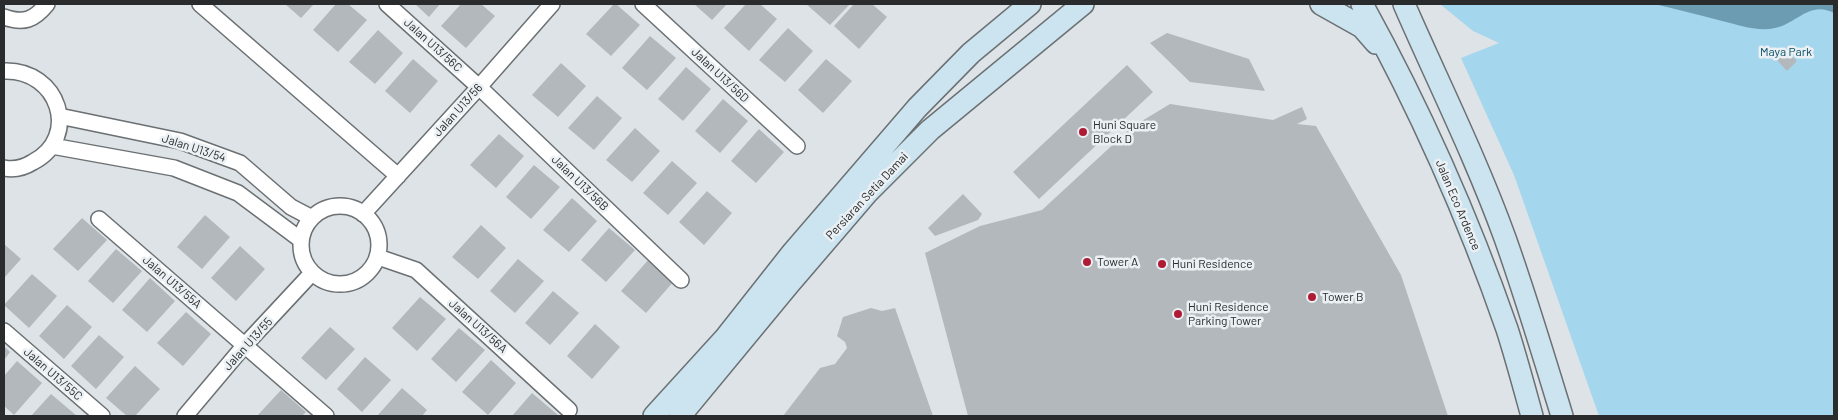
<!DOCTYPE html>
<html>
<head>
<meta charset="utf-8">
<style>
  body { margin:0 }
  #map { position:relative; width:1838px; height:420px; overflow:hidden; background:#dde3e6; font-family:Barlow,sans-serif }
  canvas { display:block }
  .frame { position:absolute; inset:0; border:5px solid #292b2c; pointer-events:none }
</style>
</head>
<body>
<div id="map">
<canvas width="1838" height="420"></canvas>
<div class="frame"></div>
</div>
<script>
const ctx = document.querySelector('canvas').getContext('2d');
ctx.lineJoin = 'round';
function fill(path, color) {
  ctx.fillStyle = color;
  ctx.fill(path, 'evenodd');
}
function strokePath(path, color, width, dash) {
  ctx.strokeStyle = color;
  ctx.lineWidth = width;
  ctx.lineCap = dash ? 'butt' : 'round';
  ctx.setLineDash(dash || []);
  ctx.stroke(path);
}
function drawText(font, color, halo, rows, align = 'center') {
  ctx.font = font + ' Barlow,sans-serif';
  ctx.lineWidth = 5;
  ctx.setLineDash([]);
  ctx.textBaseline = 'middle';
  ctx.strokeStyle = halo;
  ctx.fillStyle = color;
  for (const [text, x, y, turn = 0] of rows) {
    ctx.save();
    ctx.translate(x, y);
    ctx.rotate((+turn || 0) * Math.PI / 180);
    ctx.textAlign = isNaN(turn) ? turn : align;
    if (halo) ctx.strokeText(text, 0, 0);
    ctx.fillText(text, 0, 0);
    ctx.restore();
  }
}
fill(new Path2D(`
  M 1440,4 L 1834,4 L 1834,416 L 1599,416 L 1514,175 L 1461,58 L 1499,43 L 1473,31 Z`), '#a4d6ed');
fill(new Path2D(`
  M 1654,4 L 1834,4 L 1834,13 C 1810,0 1796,24 1775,28 C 1757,32 1739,25 1722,21 C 1699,15 1677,9 1654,4 Z`), '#6b9cb2');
fill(new Path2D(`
  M 285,4 L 314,4 L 301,18 Z
  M 336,4 L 348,4 L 367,20 L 338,52 L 313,30 Z
  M 415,4 L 440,4 L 429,17 Z
  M 461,4 L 481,4 L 495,16 L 466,48 L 441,26 Z
  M 614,4 L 616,4 L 640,25 L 611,56 L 586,34 Z
  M 694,4 L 727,4 L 712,20 Z
  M 746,4 L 760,4 L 777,19 L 749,51 L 724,28 Z
  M 806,4 L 850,4 L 830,25 Z
  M 854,4 L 872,4 L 887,17 L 859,49 L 834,26 Z
  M 788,28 L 813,51 L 785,82 L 759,60 Z
  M 378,30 L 403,53 L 375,84 L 349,62 Z
  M 1167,33 L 1249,59 L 1265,91 L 1190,82 L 1150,43 Z
  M 650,36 L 676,58 L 647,90 L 622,68 Z
  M 1787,51 L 1797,61 L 1787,71 L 1777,60 Z
  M 413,59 L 438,81 L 410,113 L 385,91 Z
  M 826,59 L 852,81 L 823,113 L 798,90 Z
  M 561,63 L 586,86 L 558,117 L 532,95 Z
  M 1127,65 L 1153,92 L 1039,199 L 1013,172 Z
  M 686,67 L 711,89 L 683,121 L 658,99 Z
  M 597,96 L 622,118 L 594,150 L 568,128 Z
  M 723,99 L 748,121 L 720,153 L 695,131 Z
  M 1170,104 L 1273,120 L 1302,107 L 1307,119 L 1297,124 L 1316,126 L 1401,275 L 1448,416 L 968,416 L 925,253 L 980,226 L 1042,210 L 1132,127 Z
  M 635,128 L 660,151 L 632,182 L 606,160 Z
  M 759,129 L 784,152 L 756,183 L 731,161 Z
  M 499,134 L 524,156 L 496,188 L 470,165 Z
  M 672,161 L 697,183 L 668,215 L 643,193 Z
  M 534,165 L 560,187 L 531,219 L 506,197 Z
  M 707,191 L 732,213 L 704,245 L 679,222 Z
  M 963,194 L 982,214 L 978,220 L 935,236 L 928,228 Z
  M 572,198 L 597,221 L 569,252 L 543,230 Z
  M 205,215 L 230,237 L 202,269 L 177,247 Z
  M 82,218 L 107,240 L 78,271 L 53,249 Z
  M 481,225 L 506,248 L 478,279 L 452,257 Z
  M 609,228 L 635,250 L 606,282 L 581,260 Z
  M 4,244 L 21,259 L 4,278 Z
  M 240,246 L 265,269 L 236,301 L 211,278 Z
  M 116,249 L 142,271 L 113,303 L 88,281 Z
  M 518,259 L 544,281 L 515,313 L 490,291 Z
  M 649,259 L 674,281 L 646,313 L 621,291 Z
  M 32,274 L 57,296 L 29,328 L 4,305 Z
  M 150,278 L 175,301 L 147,332 L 122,310 Z
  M 553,291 L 579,313 L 550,345 L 525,323 Z
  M 420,297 L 446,319 L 417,351 L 392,328 Z
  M 67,305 L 92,327 L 64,359 L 39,336 Z
  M 871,308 L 882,311 L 895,308 L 933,416 L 783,416 L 820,368 L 835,364 L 847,348 L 845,342 L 837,336 L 843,317 Z
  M 186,312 L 211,334 L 183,366 L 157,343 Z
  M 595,324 L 620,347 L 592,379 L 567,356 Z
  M 330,327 L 355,349 L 326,380 L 301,358 Z
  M 459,328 L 485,350 L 456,382 L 431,359 Z
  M 99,335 L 124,357 L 96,389 L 71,366 Z
  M 4,346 L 10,352 L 4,360 Z
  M 365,357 L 391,380 L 362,412 L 337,389 Z
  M 491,360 L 516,383 L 488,415 L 462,392 Z
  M 17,361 L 42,383 L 14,415 L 4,406 L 4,376 Z
  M 135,366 L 160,389 L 135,416 L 127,416 L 106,398 Z
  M 402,388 L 427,410 L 422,416 L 377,416 Z
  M 281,390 L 306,412 L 302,416 L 257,416 Z
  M 532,393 L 558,415 L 557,416 L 512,416 Z
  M 51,394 L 77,416 L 31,416 Z`), '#b2b8bb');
const street = new Path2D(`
  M 200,4 L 398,176
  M 387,4 L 479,87 L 681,280
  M 643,4 L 797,146
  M 4,17 C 24,24 34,20 47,4
  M 4,71 C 59,69 81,137 33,162 C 25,167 14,170 4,168
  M 59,116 L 180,141 L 240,163 L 291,207 L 312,218
  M 52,146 L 174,168 L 238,193 L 301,240
  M301 245a39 39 0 1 1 78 0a39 39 0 1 1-78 0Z
  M 363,214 L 479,87 L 552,4
  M 99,219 L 326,416
  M 378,257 L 416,270 L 569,410
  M 4,331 L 102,416
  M 185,416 L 244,346 L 312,273`);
const secondary = new Path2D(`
  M 1321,4 L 1362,27 L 1376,43
  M 1362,4 C 1419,107 1468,217 1507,329 C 1516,357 1524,387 1532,416
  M 1404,4 C 1438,82 1476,158 1505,238 C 1526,297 1544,357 1562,416
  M 654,416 L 726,337 L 793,252 L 917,108 L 971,53 L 1030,4
  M 680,416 L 789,284 L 868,192 L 930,130 L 1083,4`);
strokePath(street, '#6b7073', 18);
strokePath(secondary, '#6b7073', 24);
strokePath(street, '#fff', 15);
strokePath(secondary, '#cbe4ef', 21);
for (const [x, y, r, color] of [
  [1083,132,5,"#af1a35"],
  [1087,262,5,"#af1a35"],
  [1162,264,5,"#af1a35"],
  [1312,297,5,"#af1a35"],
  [1178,314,5,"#af1a35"]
]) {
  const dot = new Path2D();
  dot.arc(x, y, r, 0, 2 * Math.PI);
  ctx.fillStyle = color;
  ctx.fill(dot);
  strokePath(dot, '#eaf0f3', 2);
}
drawText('12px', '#292b2c', '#eaf0f3', [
  ["Jalan U13/56C",433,45,42],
  ["Jalan U13/56D",720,75,43],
  ["Jalan U13/56",458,110,-48],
  ["Jalan U13/54",194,148,18],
  ["Jalan U13/56B",580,183,44],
  ["Persiaran Setia Damai",867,196,-47],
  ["Jalan Eco Ardence",1458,205,67],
  ["Jalan U13/55A",172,282,41],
  ["Jalan U13/56A",478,326,42],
  ["Jalan U13/55",248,344,-48],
  ["Jalan U13/55C",53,374,41]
]);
drawText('12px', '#054b63', '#eaf0f3', [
  ["Maya Park",1786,52]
]);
drawText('12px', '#292b2c', '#eaf0f3', [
  ["Huni Square",1093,125],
  ["Block D",1093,139],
  ["Tower A",1097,262],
  ["Huni Residence",1172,264],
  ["Tower B",1322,297],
  ["Huni Residence",1188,307],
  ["Parking Tower",1188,321]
], 'left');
</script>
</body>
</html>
